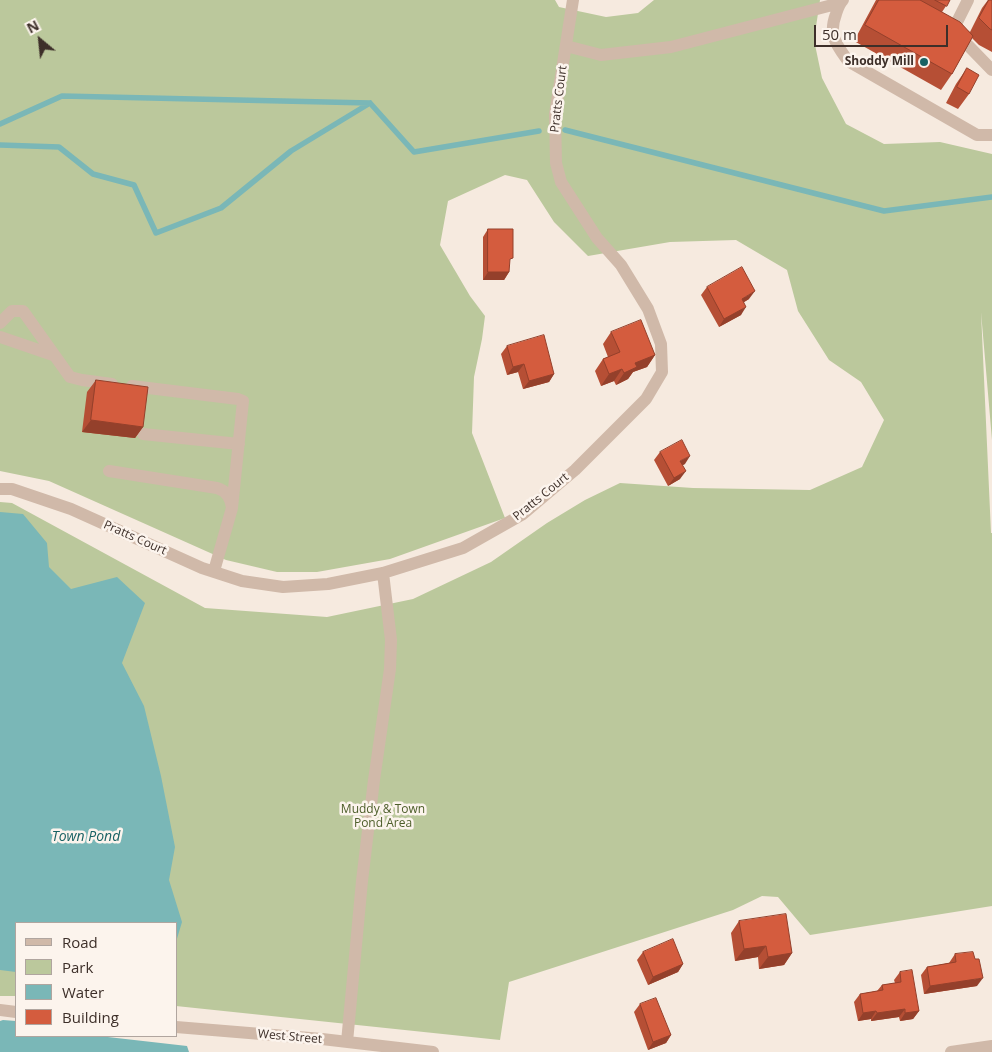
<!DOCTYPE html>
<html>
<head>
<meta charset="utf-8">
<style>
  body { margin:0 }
  #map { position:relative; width:992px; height:1052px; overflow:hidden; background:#f6eadf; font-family:"Open Sans",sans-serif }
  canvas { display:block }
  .legend { position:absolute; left:15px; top:922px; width:162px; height:115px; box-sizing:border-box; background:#fcf4ed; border:1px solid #b0a59f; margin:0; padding:6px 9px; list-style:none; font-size:15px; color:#3d2f29 }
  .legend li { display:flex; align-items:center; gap:10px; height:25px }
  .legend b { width:25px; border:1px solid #b0a59f }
  .north { position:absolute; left:15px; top:15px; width:50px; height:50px; -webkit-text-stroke:4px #fcf4ed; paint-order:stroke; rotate:332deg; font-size:14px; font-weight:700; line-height:20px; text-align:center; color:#3d2f29 }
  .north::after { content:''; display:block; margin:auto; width:18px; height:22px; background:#3d2f29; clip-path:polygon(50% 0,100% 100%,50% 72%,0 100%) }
  .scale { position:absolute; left:814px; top:25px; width:134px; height:22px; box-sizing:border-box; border:2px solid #3d2f29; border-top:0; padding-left:6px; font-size:15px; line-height:18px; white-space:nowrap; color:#3d2f29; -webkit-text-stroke:4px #fcf4ed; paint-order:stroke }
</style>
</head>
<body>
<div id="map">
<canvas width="992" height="1052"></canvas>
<ul class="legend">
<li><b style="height:6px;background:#d0b9a9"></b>Road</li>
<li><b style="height:14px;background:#bbc89c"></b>Park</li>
<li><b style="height:14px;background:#7ab7b7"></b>Water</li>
<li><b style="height:14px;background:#d45c3e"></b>Building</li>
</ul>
<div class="north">N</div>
<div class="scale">50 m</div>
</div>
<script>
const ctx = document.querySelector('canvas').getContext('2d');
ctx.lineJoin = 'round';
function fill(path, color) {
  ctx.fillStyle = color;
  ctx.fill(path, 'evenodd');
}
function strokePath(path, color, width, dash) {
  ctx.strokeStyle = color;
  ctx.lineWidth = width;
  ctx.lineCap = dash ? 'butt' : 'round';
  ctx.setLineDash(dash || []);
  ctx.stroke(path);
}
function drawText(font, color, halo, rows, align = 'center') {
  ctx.font = font + ' "Open Sans",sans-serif';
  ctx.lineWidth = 5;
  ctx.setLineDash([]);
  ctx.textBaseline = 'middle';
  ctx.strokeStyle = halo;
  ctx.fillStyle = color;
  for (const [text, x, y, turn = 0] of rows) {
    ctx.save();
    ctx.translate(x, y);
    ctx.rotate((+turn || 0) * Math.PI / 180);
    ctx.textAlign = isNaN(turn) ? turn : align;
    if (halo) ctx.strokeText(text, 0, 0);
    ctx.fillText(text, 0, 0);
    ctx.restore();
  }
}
fill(new Path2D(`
  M 0,0 L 555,0 L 559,7 L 606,17 L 638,13 L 654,0 L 820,0 L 814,40 L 822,78 L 846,124 L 884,144 L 940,142 L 992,154 L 992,440 L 981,312 L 991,533 L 992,533 L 992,906 L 810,935 L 778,897 L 762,896 L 733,910 L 509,982 L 500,1040 L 176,1006 L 176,923 L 16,923 L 16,996 L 0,996 L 0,502 L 12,503 L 205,608 L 327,617 L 413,599 L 491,562 L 547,523 L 585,500 L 620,483 L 693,488 L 810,490 L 862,467 L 884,420 L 861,382 L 829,360 L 798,311 L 787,270 L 736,240 L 670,242 L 588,256 L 554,222 L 527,180 L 505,175 L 448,201 L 440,245 L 470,296 L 485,316 L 482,339 L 474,377 L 472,433 L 505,518 L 390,559 L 317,572 L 277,572 L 226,560 L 49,481 L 0,471 Z`), '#bbc89c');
fill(new Path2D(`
  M 0,512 L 23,514 L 47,543 L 49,567 L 71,589 L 117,577 L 145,603 L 122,663 L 144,706 L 161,776 L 175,847 L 169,880 L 182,922 L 176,942 L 176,923 L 16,923 L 16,972 L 0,970 Z
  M 3,1020 L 16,1021 L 16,1036 L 99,1036 L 187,1046 L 189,1052 L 0,1052 L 0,1021 Z`), '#7ab7b7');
strokePath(new Path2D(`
  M 0,124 L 62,96 L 370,103 L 414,152 L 539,131
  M 565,130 L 884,211 L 992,197
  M 0,145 L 59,147 L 93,174 L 134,185 L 156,233 L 221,208 L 291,151 L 370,103`), '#7ab7b7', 5.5);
strokePath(new Path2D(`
  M 843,0 C 839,4 838,8 836,14 C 828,35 836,44 848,61 L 977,135 L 992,135
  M 953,30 L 968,0
  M 957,34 L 992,70
  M 566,46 L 601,55 L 671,47 L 840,3
  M 0,323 L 12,311 L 23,311 L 70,377 L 82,380 L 112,384
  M 0,337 L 53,355
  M 132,386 L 238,399 L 243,401 L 232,508
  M 143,434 L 239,444
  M 109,471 L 217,488 C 227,491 231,498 232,508 L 214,571
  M 0,489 L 12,489 L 71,509 L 202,568 L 242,581 L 283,587 L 328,584 L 383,573 L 463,548 L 523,514 L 556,486 L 575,470 L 646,399 L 662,372 L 661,344 L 648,309 L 621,265 L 597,238 L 561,182 L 556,163 L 555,114 L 573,0
  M 0,1010 L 16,1012
  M 176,1027 L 322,1039 L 433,1052
  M 347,1042 L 362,881 L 374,780 L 390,669 L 391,640 L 383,573
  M 951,1052 L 992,1046`), '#d0b9a9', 12);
fill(new Path2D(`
  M 876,0 L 950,0 L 942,12 L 970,32 L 982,8 L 988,0 L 992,0 L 992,52 L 979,45 L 972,38 L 952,74 L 941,90 L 854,41 Z
  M 967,68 L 969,94 L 958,109 L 946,103 L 956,84 Z
  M 488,229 L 509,263 L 509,272 L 504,280 L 483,280 L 483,237 Z
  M 707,287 L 749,299 L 744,302 L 741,315 L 719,327 L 701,295 Z
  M 611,332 L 655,355 L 647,367 L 633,372 L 628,379 L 616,385 L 614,381 L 601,386 L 595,371 L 603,359 L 608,357 L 603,344 Z
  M 507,346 L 554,374 L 549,382 L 523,389 L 518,372 L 507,375 L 501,354 Z
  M 96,380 L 143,427 L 135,438 L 82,432 L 87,392 Z
  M 660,452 L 685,464 L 682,465 L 680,479 L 668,486 L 654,460 Z
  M 739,921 L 792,953 L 784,965 L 759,969 L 758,957 L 735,961 L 731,933 Z
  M 643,952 L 683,964 L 678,972 L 648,985 L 637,960 Z
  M 955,954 L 977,986 L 924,994 L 921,975 L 927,967 L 949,963 Z
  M 900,972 L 919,1011 L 913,1019 L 900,1021 L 899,1017 L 871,1021 L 871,1019 L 858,1021 L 854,1002 L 860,994 L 877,991 L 882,985 L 895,983 L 894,980 Z
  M 640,1004 L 671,1035 L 666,1043 L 648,1050 L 634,1012 Z`), '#b64f35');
fill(new Path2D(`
  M 488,272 L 509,272 L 504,280 L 483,280 Z
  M 755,291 L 749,299 L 736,307 L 742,299 Z
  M 746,307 L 741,315 L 719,327 L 724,319 Z
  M 655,355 L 647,367 L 633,372 L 628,379 L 616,385 L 624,373 L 635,363 Z
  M 524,364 L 518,372 L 507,375 L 513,367 Z
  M 622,369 L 614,381 L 601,386 L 609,374 Z
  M 554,374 L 549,382 L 523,389 L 529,381 Z
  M 91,420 L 143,427 L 135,438 L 82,432 Z
  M 690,456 L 685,464 L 675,469 L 680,461 Z
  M 686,471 L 680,479 L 668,486 L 674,478 Z
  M 766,946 L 758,957 L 735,961 L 744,949 Z
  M 792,953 L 784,965 L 759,969 L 768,957 Z
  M 683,964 L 678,972 L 648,985 L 653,977 Z
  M 983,978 L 977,986 L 924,994 L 930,986 Z
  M 905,1009 L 899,1017 L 871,1021 L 877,1013 Z
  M 876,1011 L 871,1019 L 858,1021 L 863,1013 Z
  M 919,1011 L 913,1019 L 900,1021 L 905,1013 Z
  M 671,1035 L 666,1043 L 648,1050 L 653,1042 Z`), '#94402b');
const building = new Path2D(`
  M 879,0 L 920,0 L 960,22 L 973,36 L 952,74 L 865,25 Z
  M 935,0 L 950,0 L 947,6 Z
  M 989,0 L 992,0 L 992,30 L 990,29 L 979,18 Z
  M 967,68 L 979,75 L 969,94 L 957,87 Z
  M 488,229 L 513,229 L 513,258 L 510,259 L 509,272 L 488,272 Z
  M 742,267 L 755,291 L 742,299 L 746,307 L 724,319 L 707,287 Z
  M 641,320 L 655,355 L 635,363 L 637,367 L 624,373 L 622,369 L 609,374 L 603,359 L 620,352 L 611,332 Z
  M 544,335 L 554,374 L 529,381 L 524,364 L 513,367 L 507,346 Z
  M 96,380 L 148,387 L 143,427 L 91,420 Z
  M 682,440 L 690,456 L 680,461 L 686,471 L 674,478 L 660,452 Z
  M 786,914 L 792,953 L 768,957 L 766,946 L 744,949 L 739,921 Z
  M 673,939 L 683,964 L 653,977 L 643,952 Z
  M 973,952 L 975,959 L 979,959 L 983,978 L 930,986 L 927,967 L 956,962 L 955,954 Z
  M 912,970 L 919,1011 L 905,1013 L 905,1009 L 877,1013 L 876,1011 L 863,1013 L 860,994 L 883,990 L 882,985 L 901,982 L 900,972 Z
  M 656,998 L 671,1035 L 653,1042 L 640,1004 Z`);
fill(building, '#d45c3e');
strokePath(building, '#94402b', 1);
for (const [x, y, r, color] of [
  [924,62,5,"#196264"]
]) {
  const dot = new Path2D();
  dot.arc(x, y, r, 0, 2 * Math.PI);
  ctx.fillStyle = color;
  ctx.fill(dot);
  strokePath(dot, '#fcf4ed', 2);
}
drawText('bold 12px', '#3d2f29', '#fcf4ed', [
  ["Shoddy Mill",914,62]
], 'right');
drawText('12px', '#3d2f29', '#fcf4ed', [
  ["Pratts Court",559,99,-83],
  ["Pratts Court",541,497,-39],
  ["Pratts Court",135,538,24],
  ["West Street",290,1037,5]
]);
drawText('12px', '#4d5e2a', '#fcf4ed', [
  ["Muddy & Town",383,810],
  ["Pond Area",383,824]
]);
drawText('italic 14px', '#196264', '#fcf4ed', [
  ["Town Pond",86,837]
]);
</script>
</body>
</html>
